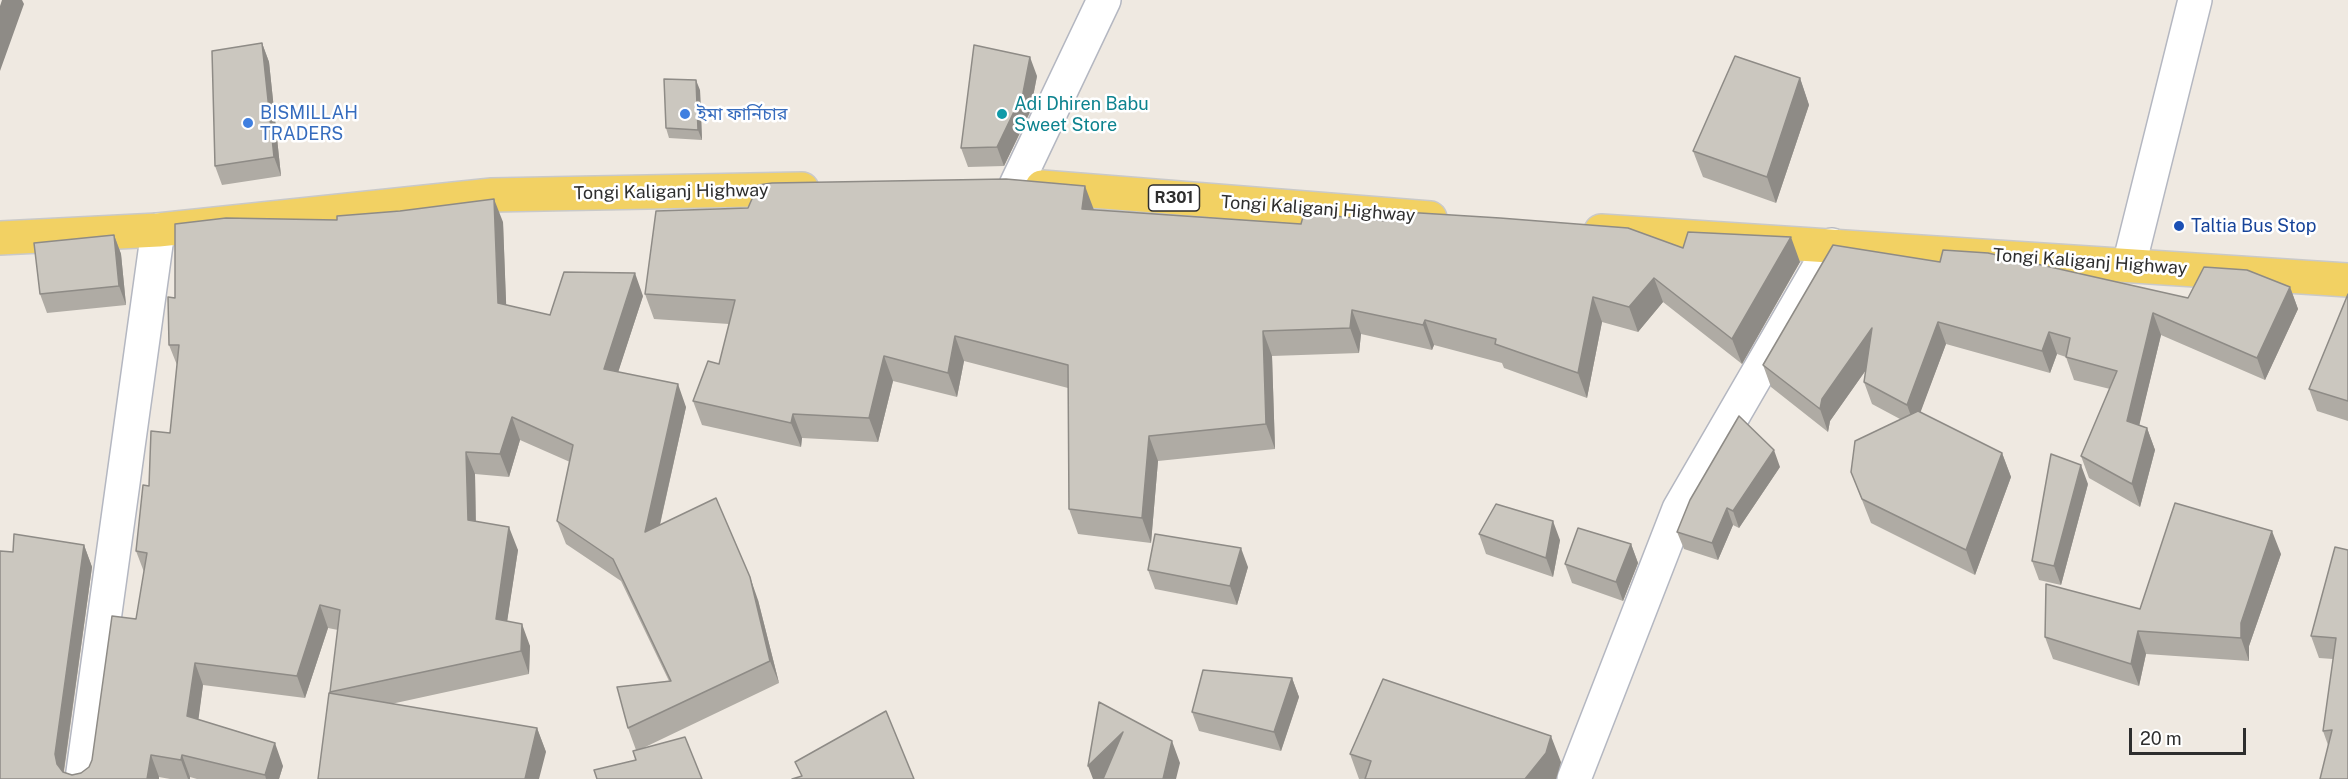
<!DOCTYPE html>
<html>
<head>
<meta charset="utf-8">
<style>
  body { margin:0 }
  #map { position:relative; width:2348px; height:779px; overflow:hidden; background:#efe9e1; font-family:"Public Sans",sans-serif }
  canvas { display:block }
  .scale { position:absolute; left:2129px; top:728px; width:117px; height:27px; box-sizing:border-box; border:3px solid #2e2e2e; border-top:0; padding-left:8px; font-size:18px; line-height:21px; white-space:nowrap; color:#2e2e2e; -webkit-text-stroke:4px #fff; paint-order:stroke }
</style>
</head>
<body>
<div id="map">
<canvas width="2348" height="779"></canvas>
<div class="scale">20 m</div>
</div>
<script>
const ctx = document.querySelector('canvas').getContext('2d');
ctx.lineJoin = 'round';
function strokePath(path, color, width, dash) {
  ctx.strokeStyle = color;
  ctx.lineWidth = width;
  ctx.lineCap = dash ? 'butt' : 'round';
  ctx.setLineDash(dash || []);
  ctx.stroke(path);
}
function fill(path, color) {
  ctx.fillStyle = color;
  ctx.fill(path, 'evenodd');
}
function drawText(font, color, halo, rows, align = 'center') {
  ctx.font = font + ' "Public Sans","Noto Sans Bengali",sans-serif';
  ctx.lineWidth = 5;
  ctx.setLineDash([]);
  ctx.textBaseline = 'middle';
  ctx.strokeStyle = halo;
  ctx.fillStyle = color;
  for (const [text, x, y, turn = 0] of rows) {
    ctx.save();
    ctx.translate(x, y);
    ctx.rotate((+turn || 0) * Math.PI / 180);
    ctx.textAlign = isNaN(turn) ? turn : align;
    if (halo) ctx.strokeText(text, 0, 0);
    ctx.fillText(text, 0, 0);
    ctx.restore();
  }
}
const minor = new Path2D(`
  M 1016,185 L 1104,0
  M 2129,265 L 2195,0
  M 82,779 L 158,230
  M 1574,779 L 1679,509 L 1832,245`);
const major = new Path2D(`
  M 1042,187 L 1430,218
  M 1601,231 L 2348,280
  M 0,238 L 158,230 L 492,195 L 802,189`);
strokePath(minor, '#b4b7c1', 36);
strokePath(major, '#c9c9c9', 36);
strokePath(minor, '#fff', 33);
strokePath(major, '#f2d163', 33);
fill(new Path2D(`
  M 262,43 L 269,62 L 281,176 L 222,185 L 215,166 Z
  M 1037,76 L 1030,112 L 1004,166 L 968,167 L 961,148 Z
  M 1800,78 L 1809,105 L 1776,203 L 1703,177 L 1693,151 Z
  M 700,90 L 702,140 L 669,138 L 666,128 Z
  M 1094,210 L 1301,224 L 1385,221 L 1683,248 L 1800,262 L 1742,364 L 1663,302 L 1638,332 L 1602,322 L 1587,398 L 1504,368 L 1502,363 L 1434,345 L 1432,350 L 1361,334 L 1359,353 L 1272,356 L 1275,449 L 1158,461 L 1151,543 L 1078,534 L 1069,509 L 1068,388 L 964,361 L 957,397 L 893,381 L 878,442 L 802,438 L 801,447 L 702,425 L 693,401 L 719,364 L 729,324 L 654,319 L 645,294 Z
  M 503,222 L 506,305 L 550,315 L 643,296 L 618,372 L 686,407 L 660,525 L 758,600 L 779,683 L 641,749 L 636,760 L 636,750 L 628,728 L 669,681 L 621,581 L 566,544 L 557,521 L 570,462 L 520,440 L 509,477 L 475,474 L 476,521 L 518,550 L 507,621 L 530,646 L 529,674 L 391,704 L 537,728 L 546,752 L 330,693 L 338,630 L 328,628 L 305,698 L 203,685 L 198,719 L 283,766 L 279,779 L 197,779 L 190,777 L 190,779 L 170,779 L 159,777 L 159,779 L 0,779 L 13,552 L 84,545 L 92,567 L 64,772 L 72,775 L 81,773 L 89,767 L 92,760 L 136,619 L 144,572 L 136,551 L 149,486 L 170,433 L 177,365 L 169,345 L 175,298 Z
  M 114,235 L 121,254 L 126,305 L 47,313 L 40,294 Z
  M 1940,262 L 2188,298 L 2290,287 L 2298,309 L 2265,380 L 2161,335 L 2139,425 L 2147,428 L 2155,450 L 2140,507 L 2089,478 L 2081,456 L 2110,389 L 2074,380 L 2066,357 L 2057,354 L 2050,373 L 1946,344 L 1920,412 L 2002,453 L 2011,477 L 1975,575 L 1871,523 L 1851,472 L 1900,419 L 1872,404 L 1864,382 L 1866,370 L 1830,421 L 1828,432 L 1771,387 L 1763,365 Z
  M 2348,294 L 2348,421 L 2317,411 L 2309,389 Z
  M 1780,467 L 1739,528 L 1733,525 L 1718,560 L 1684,549 L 1677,532 Z
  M 2088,484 L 2061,585 L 2039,580 L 2032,561 Z
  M 1479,534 L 1560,540 L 1553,577 L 1486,554 Z
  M 1631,544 L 1638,563 L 1623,601 L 1572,583 L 1565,564 Z
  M 2335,547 L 2348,779 L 2328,745 L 2323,731 L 2333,659 L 2319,658 L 2311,636 Z
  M 2281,554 L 2249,646 L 2249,661 L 2146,654 L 2139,686 L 2053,659 L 2045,637 L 2140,609 Z
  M 1248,567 L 1237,605 L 1155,589 L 1148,570 Z
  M 1292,678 L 1299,697 L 1281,751 L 1199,731 L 1192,712 Z
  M 1350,754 L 1561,762 L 1556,779 L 1359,779 Z`), '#afaba4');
fill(new Path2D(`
  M 2,0 L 22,0 L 24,4 L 0,71 L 0,6 Z
  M 262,43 L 269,62 L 281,176 L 274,157 Z
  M 1030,57 L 1037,76 L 1030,112 L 1004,166 L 997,147 Z
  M 1800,78 L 1809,105 L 1776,203 L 1767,177 Z
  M 696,80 L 700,90 L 702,140 L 698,130 Z
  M 1085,186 L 1094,210 L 1082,209 Z
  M 494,199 L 503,222 L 507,326 L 498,303 Z
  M 114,235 L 121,254 L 126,305 L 119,286 Z
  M 1791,237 L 1800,262 L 1742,364 L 1732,339 Z
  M 635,273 L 643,296 L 612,391 L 604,369 Z
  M 1654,278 L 1663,302 L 1638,332 L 1629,307 Z
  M 2290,287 L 2298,309 L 2265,380 L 2257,358 Z
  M 1593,297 L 1602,322 L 1587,398 L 1578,373 Z
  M 1352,310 L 1361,334 L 1359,353 L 1350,328 Z
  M 2153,313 L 2161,335 L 2135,443 L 2127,421 Z
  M 1425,320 L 1434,345 L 1432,350 L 1423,325 Z
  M 1938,322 L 1946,344 L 1915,427 L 1907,405 Z
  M 1872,328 L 1880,350 L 1830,421 L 1828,432 L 1820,409 L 1822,399 Z
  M 1263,331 L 1272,356 L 1275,449 L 1266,424 Z
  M 2049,332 L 2057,354 L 2050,373 L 2042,351 Z
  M 955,336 L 964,361 L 957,397 L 948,373 Z
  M 884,356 L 893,381 L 878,442 L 869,418 Z
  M 678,384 L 686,407 L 653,555 L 645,532 Z
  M 793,414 L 802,438 L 801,447 L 791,423 Z
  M 512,417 L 520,440 L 509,477 L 500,454 Z
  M 2147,428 L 2155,450 L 2140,507 L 2132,484 Z
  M 1149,436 L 1158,461 L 1151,543 L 1142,518 Z
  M 1774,450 L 1780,467 L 1739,528 L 1733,511 Z
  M 466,452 L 475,474 L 476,542 L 468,520 Z
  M 2002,453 L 2011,477 L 1975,575 L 1966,550 Z
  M 2081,465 L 2088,484 L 2061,585 L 2054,566 Z
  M 1727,508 L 1733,525 L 1718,560 L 1712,543 Z
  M 1553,521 L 1560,540 L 1553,577 L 1546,558 Z
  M 509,527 L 518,550 L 504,642 L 496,619 Z
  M 2272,531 L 2281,554 L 2249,646 L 2249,661 L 2241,638 L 2241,623 Z
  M 1631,544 L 1638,563 L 1623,601 L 1616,582 Z
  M 84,545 L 92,567 L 63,776 L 57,764 L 55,754 Z
  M 1241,548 L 1248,567 L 1237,605 L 1230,586 Z
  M 750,577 L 758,600 L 779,683 L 770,661 Z
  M 320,605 L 328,628 L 305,698 L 297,676 Z
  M 522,624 L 530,646 L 529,674 L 521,651 Z
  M 2138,631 L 2146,654 L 2139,686 L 2131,664 Z
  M 195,663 L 203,685 L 196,738 L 187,716 Z
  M 1292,678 L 1299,697 L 1281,751 L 1274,732 Z
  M 537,728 L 546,752 L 539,779 L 525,779 Z
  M 1123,732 L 1106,779 L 1093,779 L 1088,766 Z
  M 1551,736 L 1561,762 L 1556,779 L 1525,779 Z
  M 1172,741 L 1180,763 L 1176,779 L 1163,779 Z
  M 275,743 L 283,766 L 279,779 L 266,779 L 265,775 Z
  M 151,755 L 159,777 L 159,779 L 147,779 Z
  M 182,755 L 190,777 L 190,779 L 188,779 L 181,760 Z`), '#8e8b86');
const building = new Path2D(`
  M 262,43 L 274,157 L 215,166 L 212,51 Z
  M 974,45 L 1030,57 L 1023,93 L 997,147 L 961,148 Z
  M 1735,56 L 1800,78 L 1767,177 L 1693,151 Z
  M 664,79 L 696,80 L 698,130 L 666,128 Z
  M 1006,179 L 1085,186 L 1082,209 L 1301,224 L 1304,213 L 1385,221 L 1388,211 L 1500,218 L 1628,228 L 1683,248 L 1688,232 L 1791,237 L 1732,339 L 1654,278 L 1629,307 L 1593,297 L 1578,373 L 1495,344 L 1496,339 L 1425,320 L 1423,325 L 1352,310 L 1350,328 L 1263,331 L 1266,424 L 1149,436 L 1142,518 L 1069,509 L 1068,365 L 955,336 L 948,373 L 884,356 L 869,418 L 793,414 L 791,423 L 693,401 L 708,361 L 719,364 L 735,300 L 645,294 L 656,211 L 748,208 L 758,185 L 772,183 Z
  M 494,199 L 498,303 L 550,315 L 564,272 L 635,273 L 604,369 L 678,384 L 645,532 L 716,498 L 750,577 L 770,661 L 628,728 L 617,687 L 671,681 L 613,559 L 557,521 L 573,445 L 512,417 L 500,454 L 466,452 L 468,520 L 509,527 L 496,619 L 522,624 L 521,651 L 330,692 L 340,610 L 320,605 L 297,676 L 195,663 L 187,716 L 275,743 L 265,775 L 182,755 L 181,760 L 151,755 L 147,779 L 0,779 L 0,551 L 13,552 L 14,534 L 84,545 L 55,754 L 57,764 L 63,772 L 72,775 L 81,773 L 89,767 L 92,760 L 112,616 L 136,619 L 147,553 L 136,551 L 143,485 L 149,486 L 151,431 L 170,433 L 179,345 L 169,345 L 168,297 L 175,298 L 175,224 L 226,218 L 337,220 L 337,216 L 400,211 Z
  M 114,235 L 119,286 L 40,294 L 34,243 Z
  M 1833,245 L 1940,262 L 1943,250 L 1988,253 L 2188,298 L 2204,267 L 2247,270 L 2290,287 L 2257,358 L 2153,313 L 2127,421 L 2147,428 L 2132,484 L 2081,456 L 2117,371 L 2066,357 L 2070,338 L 2049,332 L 2042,351 L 1938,322 L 1907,405 L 1864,382 L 1872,328 L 1822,399 L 1820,409 L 1763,365 Z
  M 2348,294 L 2348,401 L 2309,389 Z
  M 1918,411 L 2002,453 L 1966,550 L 1862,499 L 1851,472 L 1855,441 Z
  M 1739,416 L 1774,450 L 1733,511 L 1727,508 L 1712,543 L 1677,532 L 1690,500 Z
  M 2051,454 L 2081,465 L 2054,566 L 2032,561 Z
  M 2175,503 L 2272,531 L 2241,623 L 2241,638 L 2138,631 L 2131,664 L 2045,637 L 2046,584 L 2140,609 Z
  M 1496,504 L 1553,521 L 1546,558 L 1479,534 Z
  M 1578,528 L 1631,544 L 1616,582 L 1565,564 Z
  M 1155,534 L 1241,548 L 1230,586 L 1148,570 Z
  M 2335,547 L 2348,550 L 2348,779 L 2320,779 L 2332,730 L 2323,731 L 2336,638 L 2311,636 Z
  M 1203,670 L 1292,678 L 1274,732 L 1192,712 Z
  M 1383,679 L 1551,736 L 1546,753 L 1525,779 L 1365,779 L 1371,761 L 1350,754 Z
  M 329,693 L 537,728 L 525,779 L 318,779 Z
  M 1099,702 L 1172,741 L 1163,779 L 1103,779 L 1123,732 L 1088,766 Z
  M 886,711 L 914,779 L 792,779 L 802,776 L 795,762 Z
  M 685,737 L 702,779 L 597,779 L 594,770 L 636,760 L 633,751 Z`);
fill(building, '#cbc7bf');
strokePath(building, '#8e8b86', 1.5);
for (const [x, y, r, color] of [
  [685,114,6,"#3f7fe0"],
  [1002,114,6,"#0f9aa8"],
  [248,123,6,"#3f7fe0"],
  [2179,226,6,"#1a4fb4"]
]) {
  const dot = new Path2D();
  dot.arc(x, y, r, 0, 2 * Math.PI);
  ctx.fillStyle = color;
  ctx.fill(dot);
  strokePath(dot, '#fff', 2);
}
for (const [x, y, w] of [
  [1174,198,51]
]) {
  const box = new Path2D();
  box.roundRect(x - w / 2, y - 13, w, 26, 4.5);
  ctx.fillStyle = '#fff';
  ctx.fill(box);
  strokePath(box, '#2e2e2e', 1.5);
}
drawText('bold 16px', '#2e2e2e', null, [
  ["R301",1174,198]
]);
drawText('18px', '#0d838f', '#fff', [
  ["Adi Dhiren Babu",1014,104],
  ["Sweet Store",1014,125]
], 'left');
drawText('18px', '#366cbe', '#fff', [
  ["BISMILLAH",260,113],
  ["TRADERS",260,134],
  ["ইমা ফার্নিচার",697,114]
], 'left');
drawText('18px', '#2e2e2e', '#fff', [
  ["Tongi Kaliganj Highway",671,192,-1],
  ["Tongi Kaliganj Highway",1318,209,4],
  ["Tongi Kaliganj Highway",2090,262,4]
]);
drawText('18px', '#164399', '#fff', [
  ["Taltia Bus Stop",2191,226]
], 'left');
</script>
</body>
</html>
